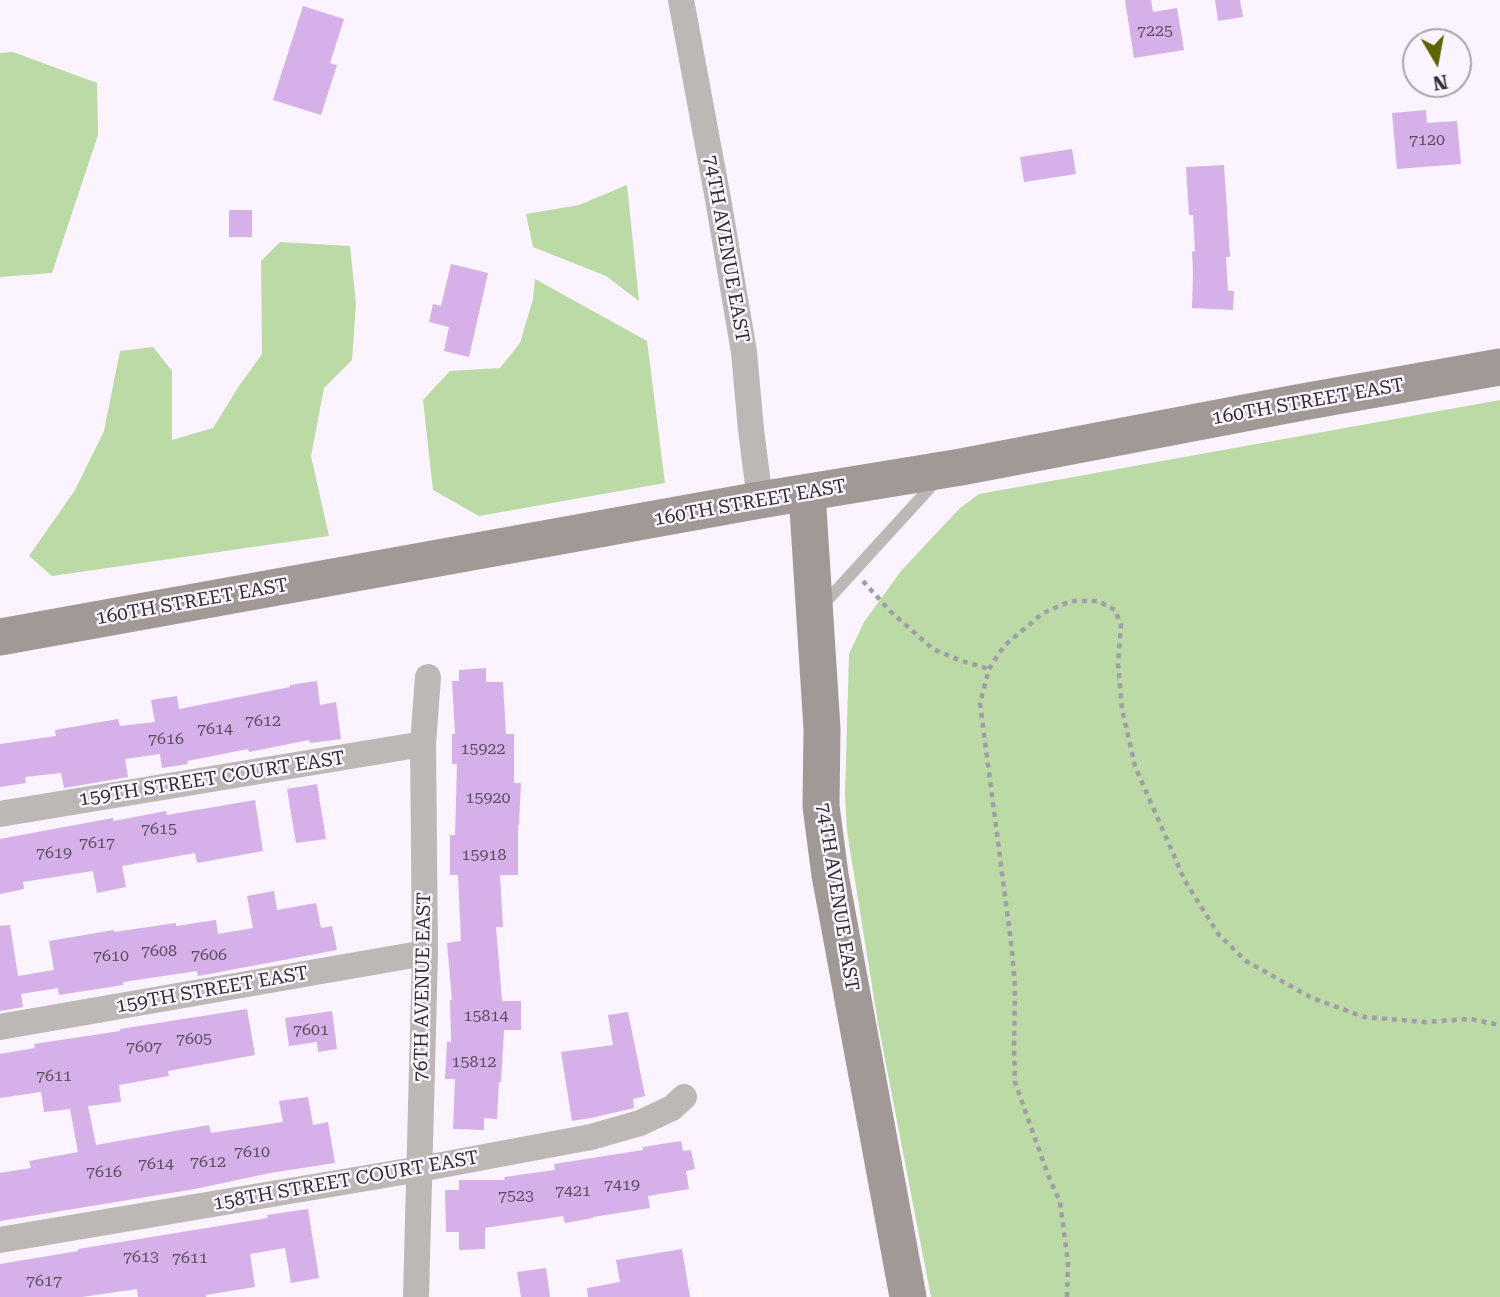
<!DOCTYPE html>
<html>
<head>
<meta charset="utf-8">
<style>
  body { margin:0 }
  #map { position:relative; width:1500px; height:1297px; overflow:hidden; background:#fbf4fe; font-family:"Roboto Serif",serif }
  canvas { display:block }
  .north { position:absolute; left:1402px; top:28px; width:70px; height:70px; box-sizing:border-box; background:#fbf4fe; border:2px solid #a9a4ac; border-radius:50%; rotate:170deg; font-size:19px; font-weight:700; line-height:28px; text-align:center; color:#2f2d31 }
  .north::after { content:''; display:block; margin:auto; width:24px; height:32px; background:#5c6301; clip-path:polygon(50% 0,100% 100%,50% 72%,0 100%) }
</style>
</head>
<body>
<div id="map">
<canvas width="1500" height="1297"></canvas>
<div class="north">N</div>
</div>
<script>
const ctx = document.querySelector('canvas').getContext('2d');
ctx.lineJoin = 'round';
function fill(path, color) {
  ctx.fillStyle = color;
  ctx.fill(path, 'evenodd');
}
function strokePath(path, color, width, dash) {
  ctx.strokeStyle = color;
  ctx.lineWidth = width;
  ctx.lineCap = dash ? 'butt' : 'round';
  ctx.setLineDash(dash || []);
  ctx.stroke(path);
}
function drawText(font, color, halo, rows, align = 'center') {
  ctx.font = font + ' "Roboto Serif",serif';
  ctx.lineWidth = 5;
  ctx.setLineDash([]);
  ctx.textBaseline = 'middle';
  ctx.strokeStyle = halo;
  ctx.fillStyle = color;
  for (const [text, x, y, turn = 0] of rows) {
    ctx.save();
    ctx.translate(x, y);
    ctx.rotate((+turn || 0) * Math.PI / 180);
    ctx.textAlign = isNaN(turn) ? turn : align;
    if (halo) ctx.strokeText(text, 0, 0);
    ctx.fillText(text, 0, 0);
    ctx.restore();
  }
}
fill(new Path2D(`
  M 13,52 L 97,83 L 98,135 L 52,273 L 0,277 L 0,53 Z
  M 627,185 L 639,301 L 606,276 L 533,247 L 526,214 L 579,205 Z
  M 280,242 L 350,246 L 356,304 L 352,360 L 324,388 L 311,456 L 329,536 L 52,576 L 29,556 L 75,490 L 104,431 L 120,351 L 153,347 L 172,371 L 172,440 L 213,428 L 239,386 L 262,354 L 261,261 Z
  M 535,279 L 647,341 L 665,483 L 479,516 L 433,490 L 423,400 L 450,371 L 500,368 L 520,343 L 533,299 Z
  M 1500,400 L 1500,1297 L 931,1297 L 878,1023 L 847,831 L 845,795 L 849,654 L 864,622 L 901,571 L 960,508 L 979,494 Z`), '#bbdaa6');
fill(new Path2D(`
  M 1125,0 L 1151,0 L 1153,12 L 1177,8 L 1184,50 L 1134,58 Z
  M 1215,0 L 1240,0 L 1243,17 L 1218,21 Z
  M 303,6 L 344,19 L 330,63 L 337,65 L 321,115 L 273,100 Z
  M 1426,110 L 1427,123 L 1457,121 L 1461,164 L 1397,169 L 1392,113 Z
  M 1072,149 L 1076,174 L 1024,182 L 1020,157 Z
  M 1224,165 L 1230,257 L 1226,257 L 1228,291 L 1234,291 L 1233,310 L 1192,308 L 1193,272 L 1192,252 L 1195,251 L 1193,215 L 1189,215 L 1186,167 Z
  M 229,210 L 252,210 L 252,237 L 229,237 Z
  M 451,264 L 488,273 L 469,357 L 444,351 L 449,327 L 429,322 L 433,304 L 441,306 Z
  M 486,668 L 486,682 L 503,682 L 506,734 L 514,734 L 514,783 L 521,783 L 519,825 L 518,825 L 518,875 L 500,875 L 503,927 L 496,927 L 502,1001 L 521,1001 L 521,1030 L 504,1030 L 501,1082 L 499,1082 L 497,1119 L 484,1118 L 484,1130 L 453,1129 L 455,1079 L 445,1079 L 447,1042 L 451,1042 L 450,1000 L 452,1000 L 447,943 L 461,941 L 458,875 L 450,875 L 450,835 L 455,835 L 457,764 L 452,764 L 452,734 L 455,734 L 452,681 L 459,681 L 459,670 Z
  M 317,681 L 320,705 L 336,702 L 341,739 L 310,743 L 309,740 L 249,752 L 248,749 L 187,761 L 188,764 L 162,768 L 160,754 L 125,759 L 128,777 L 64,788 L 61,773 L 25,777 L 26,783 L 0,787 L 0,744 L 56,736 L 55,730 L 118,719 L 120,726 L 155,722 L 151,700 L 177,696 L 179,709 L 290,687 L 290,685 Z
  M 317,784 L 326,839 L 296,843 L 287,789 Z
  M 255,800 L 263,851 L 197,863 L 195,853 L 122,866 L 126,887 L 97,893 L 93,871 L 23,882 L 24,889 L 0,894 L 0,839 L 113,818 L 113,821 L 166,811 L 167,815 Z
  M 274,891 L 277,910 L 316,903 L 321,928 L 332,926 L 337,950 L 198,976 L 197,971 L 123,982 L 123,985 L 59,995 L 58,988 L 21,994 L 23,1007 L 0,1011 L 0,926 L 10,925 L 18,976 L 54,970 L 49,941 L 114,930 L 114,932 L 176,923 L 176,926 L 216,920 L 218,934 L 253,928 L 247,896 Z
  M 247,1009 L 255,1055 L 168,1071 L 169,1076 L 119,1085 L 121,1102 L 88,1106 L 96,1145 L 209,1125 L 211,1133 L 283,1122 L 279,1101 L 308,1097 L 313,1125 L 328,1122 L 335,1163 L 270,1173 L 195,1189 L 0,1221 L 0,1173 L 31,1168 L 29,1161 L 78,1152 L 70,1109 L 44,1112 L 41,1092 L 0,1098 L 0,1054 L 35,1048 L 34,1044 L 120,1031 L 120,1029 Z
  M 332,1011 L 337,1049 L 318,1052 L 317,1042 L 289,1046 L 285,1018 Z
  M 628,1012 L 645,1096 L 633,1099 L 634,1108 L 591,1118 L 572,1121 L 561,1052 L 613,1045 L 608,1015 Z
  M 681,1141 L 683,1151 L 691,1150 L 695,1169 L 686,1171 L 689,1189 L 648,1196 L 650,1208 L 593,1217 L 593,1218 L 565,1223 L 563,1216 L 485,1228 L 485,1249 L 459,1250 L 459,1232 L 446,1232 L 445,1190 L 459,1190 L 459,1180 L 505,1180 L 504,1177 L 555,1170 L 554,1164 L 643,1150 L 643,1147 Z
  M 308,1209 L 319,1278 L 291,1283 L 285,1248 L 250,1254 L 255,1287 L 206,1295 L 206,1297 L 138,1297 L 137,1289 L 82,1297 L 0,1297 L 0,1264 L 78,1251 L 78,1249 L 268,1218 L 267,1215 Z
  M 682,1249 L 690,1297 L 588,1297 L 587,1288 L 620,1282 L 616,1260 Z
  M 546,1268 L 550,1297 L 521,1297 L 517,1272 Z`), '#d6b1e9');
strokePath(new Path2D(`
  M 863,581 L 890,611 L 933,649 L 959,660 L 989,669
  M 1067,1297 L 1068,1263 L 1060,1202 L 1048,1175 L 1015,1082 L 1014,1049 L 1015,987 L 1012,950 L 980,703 L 989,669 L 1004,646 L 1043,613 L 1071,601 L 1098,601 L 1115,610 L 1121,625 L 1118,664 L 1122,709 L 1135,766 L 1185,881 L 1219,935 L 1246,961 L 1312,998 L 1364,1017 L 1425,1022 L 1470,1019 L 1500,1025`), '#a29ea5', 4.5, [5, 5]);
strokePath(new Path2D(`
  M 822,606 L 937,480`), '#bdb7b5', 12);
strokePath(new Path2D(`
  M 681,0 L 718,199 L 744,352 L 751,430 L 760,500
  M 0,814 L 423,744
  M 0,1027 L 425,953
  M 0,1240 L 420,1169 L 591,1137 L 640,1123 L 672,1108 L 684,1097
  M 416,1297 L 425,953 L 423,744 L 428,677`), '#bdb7b5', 26);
strokePath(new Path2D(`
  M 807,493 L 822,729 L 821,806 L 830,875 L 908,1297
  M 0,637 L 760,500 L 961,467 L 1297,403 L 1500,367`), '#a09995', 37);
drawText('16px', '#594e5f', null, [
  ["7225",1155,31],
  ["7120",1427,140],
  ["7612",263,721],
  ["7614",215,729],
  ["7616",166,739],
  ["15922",483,749],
  ["15920",488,798],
  ["7615",159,829],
  ["7617",97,843],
  ["7619",54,853],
  ["15918",484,855],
  ["7608",159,951],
  ["7606",209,955],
  ["7610",111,956],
  ["15814",486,1016],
  ["7601",311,1030],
  ["7605",194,1039],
  ["7607",144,1047],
  ["15812",474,1062],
  ["7611",54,1076],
  ["7610",252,1152],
  ["7612",208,1162],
  ["7614",156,1164],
  ["7616",104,1172],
  ["7419",622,1185],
  ["7421",573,1191],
  ["7523",516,1196],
  ["7613",141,1257],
  ["7611",190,1258],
  ["7617",44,1281]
]);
drawText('19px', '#2f2d31', '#fbf4fe', [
  ["74TH AVENUE EAST",726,249,80],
  ["160TH STREET EAST",1308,402,-10],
  ["160TH STREET EAST",750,503,-10],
  ["160TH STREET EAST",192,602,-10],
  ["159TH STREET COURT EAST",212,779,-9],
  ["74TH AVENUE EAST",837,897,81],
  ["76TH AVENUE EAST",423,987,-89],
  ["159TH STREET EAST",212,990,-10],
  ["158TH STREET COURT EAST",346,1181,-10]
]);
</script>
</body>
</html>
